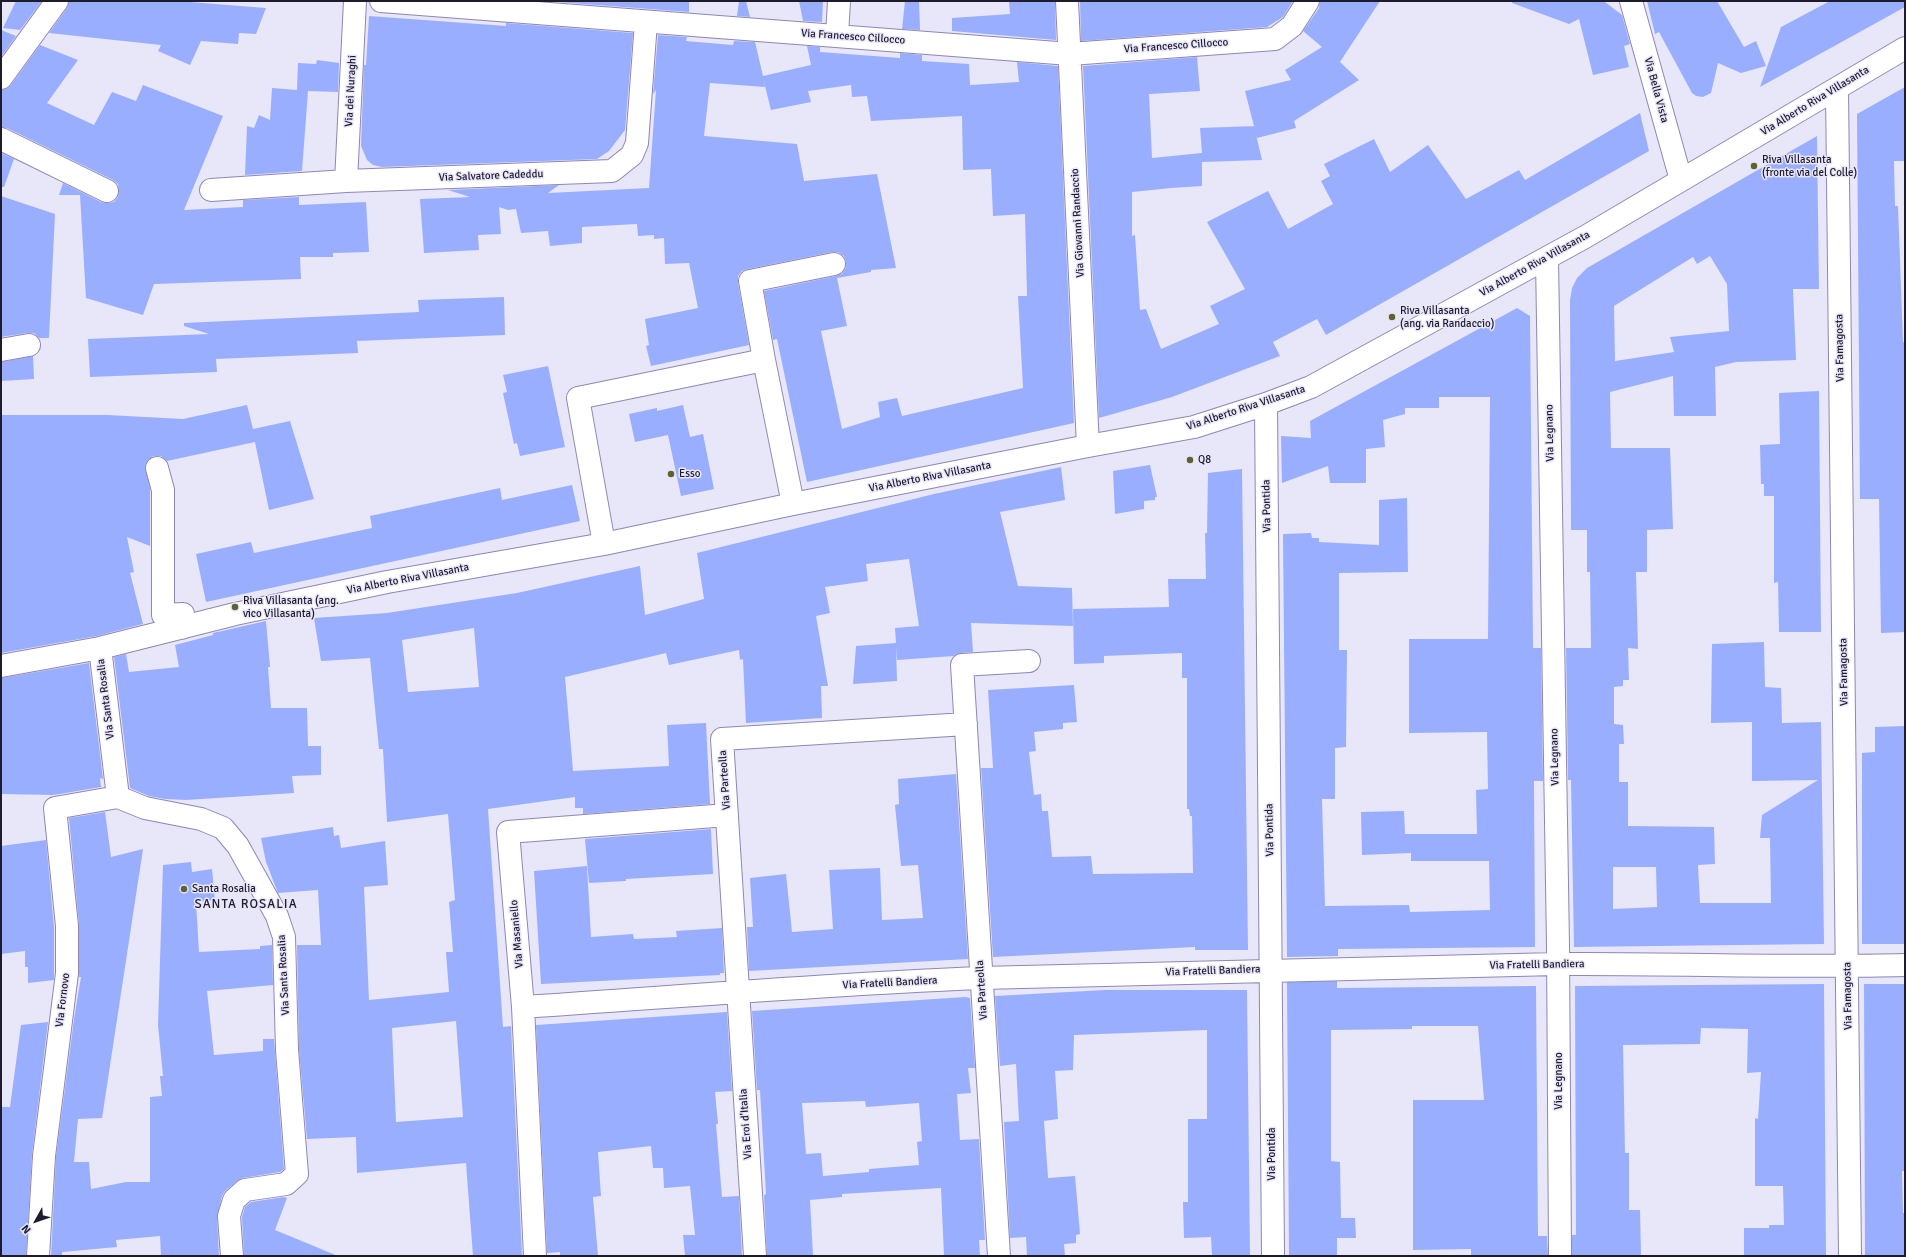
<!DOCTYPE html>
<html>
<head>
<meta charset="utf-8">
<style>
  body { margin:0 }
  #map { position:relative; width:1906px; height:1257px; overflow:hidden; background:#e8e6f9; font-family:Signika,sans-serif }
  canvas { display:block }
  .frame { position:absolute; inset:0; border:2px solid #1e1b2d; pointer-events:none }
  .north { position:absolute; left:16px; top:1201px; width:40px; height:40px; -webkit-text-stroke:3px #e8e6f9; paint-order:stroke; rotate:230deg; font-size:11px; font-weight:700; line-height:16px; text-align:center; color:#1e1b2d }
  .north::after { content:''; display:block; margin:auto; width:14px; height:18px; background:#1e1b2d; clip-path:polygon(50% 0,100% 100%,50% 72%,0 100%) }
</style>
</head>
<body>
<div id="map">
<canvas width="1906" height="1257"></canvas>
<div class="frame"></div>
<div class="north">N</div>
</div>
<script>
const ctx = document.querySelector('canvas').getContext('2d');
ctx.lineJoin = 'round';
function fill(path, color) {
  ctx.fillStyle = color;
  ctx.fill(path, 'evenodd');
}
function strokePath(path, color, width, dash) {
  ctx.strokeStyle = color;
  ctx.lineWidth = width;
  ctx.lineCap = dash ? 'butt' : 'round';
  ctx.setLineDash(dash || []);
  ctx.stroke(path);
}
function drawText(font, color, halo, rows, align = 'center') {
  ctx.font = font + ' Signika,sans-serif';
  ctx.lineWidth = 3;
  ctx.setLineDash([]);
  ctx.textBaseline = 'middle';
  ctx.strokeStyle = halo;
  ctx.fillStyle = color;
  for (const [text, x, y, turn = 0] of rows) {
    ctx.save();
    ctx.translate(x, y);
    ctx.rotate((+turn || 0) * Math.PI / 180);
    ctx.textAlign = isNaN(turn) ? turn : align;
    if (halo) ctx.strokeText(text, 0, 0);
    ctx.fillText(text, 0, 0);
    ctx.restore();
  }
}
fill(new Path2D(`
  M 16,1 L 42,1 L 20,30 L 3,28 Z
  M 69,1 L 177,1 L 266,8 L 256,34 L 239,33 L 238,44 L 201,41 L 190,65 L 158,51 L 161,45 L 49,33 L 67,8 Z
  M 544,1 L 689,1 L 689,12 Z
  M 739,1 L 746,1 L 750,17 L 737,16 Z
  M 799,1 L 823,1 L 822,22 L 803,21 Z
  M 905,1 L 919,1 L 920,30 L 902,29 Z
  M 1009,1 L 1055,1 L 1056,40 L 952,31 L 952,18 L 1010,14 Z
  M 1080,1 L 1293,1 L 1283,17 L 1267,27 L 1081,41 Z
  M 1320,1 L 1380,1 L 1340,62 L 1359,80 L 1294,121 L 1296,128 L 1257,138 L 1245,91 L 1291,80 L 1285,70 L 1322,47 L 1303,31 L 1319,8 Z
  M 1512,1 L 1607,1 L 1605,2 L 1622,15 L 1630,44 L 1624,46 L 1629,67 L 1593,75 L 1579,19 L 1569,24 L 1512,3 Z
  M 1647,1 L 1717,1 L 1744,47 L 1756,41 L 1766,66 L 1741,73 L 1718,63 L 1711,93 L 1703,97 L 1696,96 L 1692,93 L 1659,32 L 1655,34 Z
  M 1830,1 L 1905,1 L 1905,7 L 1760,87 L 1781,27 Z
  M 369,16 L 506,26 L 506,23 L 633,33 L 625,130 L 609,151 L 597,159 L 382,167 L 373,165 L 367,160 L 361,146 L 364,65 L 366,65 Z
  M 1,30 L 16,36 L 1,57 Z
  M 658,35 L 687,37 L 686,41 L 733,45 L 734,41 L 755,42 L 763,76 L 811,65 L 807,46 L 820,47 L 820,52 L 900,58 L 900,53 L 922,55 L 922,61 L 969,64 L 970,85 L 1019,82 L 1017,62 L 1058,66 L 1074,423 L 807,482 L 777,339 L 773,340 L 764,291 L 836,276 L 842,274 L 846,268 L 846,262 L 844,256 L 838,252 L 832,252 L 748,269 L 742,271 L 738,276 L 738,283 L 749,345 L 651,366 L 646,346 L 649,345 L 645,319 L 698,308 L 689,263 L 665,264 L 664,238 L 654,239 L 654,235 L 638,236 L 637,224 L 582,227 L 582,243 L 550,246 L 548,231 L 521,233 L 516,209 L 508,210 L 499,207 L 501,234 L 478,235 L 479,250 L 424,253 L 420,199 L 470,197 L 448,190 L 559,185 L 548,193 L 649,188 L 656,90 L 653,94 ZM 763,78 L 771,110 L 811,102 L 808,91 L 851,85 L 852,97 L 867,96 L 871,121 L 962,116 L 963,170 L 991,169 L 993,216 L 1025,214 L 1027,296 L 1018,296 L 1023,388 L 902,416 L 897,398 L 878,402 L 880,417 L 842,429 L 821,331 L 847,326 L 837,278 L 871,272 L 871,270 L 896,268 L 877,174 L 804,181 L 797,144 L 704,136 L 710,83 L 765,87 Z
  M 40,45 L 78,60 L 47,103 L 94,125 L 112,92 L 136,101 L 143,85 L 223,116 L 184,210 L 243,207 L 243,200 L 299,197 L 299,205 L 366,202 L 369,252 L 333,253 L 333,257 L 300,257 L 301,279 L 154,284 L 143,315 L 86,298 L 80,195 L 59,195 L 63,183 L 101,202 L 107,203 L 114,202 L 118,197 L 119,191 L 118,184 L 113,180 L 7,128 L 1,127 L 1,90 L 6,89 L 11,85 Z
  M 1197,57 L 1200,91 L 1149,94 L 1152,158 L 1202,153 L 1200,128 L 1254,126 L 1262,160 L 1202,162 L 1202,186 L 1171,188 L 1132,192 L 1132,236 L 1135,235 L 1140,310 L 1146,309 L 1161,349 L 1219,324 L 1210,306 L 1245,289 L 1207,222 L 1268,191 L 1288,229 L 1333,204 L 1321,181 L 1330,176 L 1324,164 L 1374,139 L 1390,172 L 1428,145 L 1466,199 L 1519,170 L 1525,180 L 1640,113 L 1649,151 L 1326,335 L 1317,319 L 1273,342 L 1280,356 L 1172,397 L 1099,418 L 1083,66 Z
  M 317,60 L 339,63 L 338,92 L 308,91 L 302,171 L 245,175 L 247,126 L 254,128 L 259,115 L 270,120 L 272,88 L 297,90 L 298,63 L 316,64 Z
  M 1905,87 L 1905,161 L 1894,161 L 1895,206 L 1898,206 L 1903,342 L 1905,342 L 1905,632 L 1881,633 L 1879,499 L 1860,499 L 1857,114 Z
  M 1817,136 L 1819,289 L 1793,289 L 1796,360 L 1736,362 L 1715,367 L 1716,416 L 1674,416 L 1673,376 L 1610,392 L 1611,448 L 1670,448 L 1673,529 L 1647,530 L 1647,572 L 1636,572 L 1638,649 L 1628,648 L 1629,680 L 1623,680 L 1623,686 L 1614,687 L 1614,724 L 1623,725 L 1624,744 L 1619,744 L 1619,782 L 1628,782 L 1628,826 L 1714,827 L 1715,864 L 1698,865 L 1700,903 L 1771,903 L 1770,838 L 1760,838 L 1762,815 L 1818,780 L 1752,781 L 1752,722 L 1711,723 L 1712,644 L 1764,642 L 1765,687 L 1781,688 L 1782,723 L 1821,722 L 1824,944 L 1574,947 L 1571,780 L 1568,780 L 1566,648 L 1591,648 L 1590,572 L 1587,572 L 1587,530 L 1571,530 L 1570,300 L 1572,288 L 1577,278 L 1587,268 ZM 1710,256 L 1727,284 L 1729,331 L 1670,337 L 1674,352 L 1615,361 L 1614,306 L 1693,257 L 1697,264 ZM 1613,867 L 1656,867 L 1657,907 L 1613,909 Z
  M 1,153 L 14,159 L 4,187 L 1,187 Z
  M 1,196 L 55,214 L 49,338 L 39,338 L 34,333 L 27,333 L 1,337 Z
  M 504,297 L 505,335 L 357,341 L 358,353 L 216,359 L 217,372 L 90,377 L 88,339 L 209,334 L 184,326 L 184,323 L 419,312 L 418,300 Z
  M 1517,308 L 1530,316 L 1533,648 L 1541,648 L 1543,781 L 1534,781 L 1535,947 L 1338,949 L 1338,956 L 1287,957 L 1283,534 L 1311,533 L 1312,538 L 1319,538 L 1319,542 L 1379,545 L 1379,500 L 1407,498 L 1408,572 L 1339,573 L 1339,650 L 1347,650 L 1346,747 L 1335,748 L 1335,799 L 1322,799 L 1325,906 L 1409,905 L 1410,912 L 1490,910 L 1489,861 L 1411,861 L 1411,853 L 1362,855 L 1361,812 L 1404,811 L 1405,834 L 1477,834 L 1476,790 L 1488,789 L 1487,732 L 1409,733 L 1409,639 L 1488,639 L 1490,397 L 1439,397 L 1439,408 L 1405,408 L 1405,414 L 1383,420 L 1385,447 L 1366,449 L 1366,483 L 1330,483 L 1328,466 L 1282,483 L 1281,436 L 1311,438 L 1310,421 Z
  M 33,356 L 34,379 L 1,381 L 1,362 Z
  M 548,366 L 565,447 L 520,456 L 517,443 L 514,444 L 503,393 L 507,392 L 503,375 Z
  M 1819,391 L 1821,632 L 1779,632 L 1778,582 L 1774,583 L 1774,496 L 1764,496 L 1764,484 L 1761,484 L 1760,445 L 1780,444 L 1779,393 Z
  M 247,405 L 253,429 L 290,421 L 314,499 L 269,510 L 255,442 L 167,461 L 161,456 L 153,456 L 148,460 L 145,465 L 150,488 L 150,546 L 127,537 L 134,572 L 130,573 L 143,624 L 97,636 L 1,653 L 1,415 L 108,415 L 183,419 Z
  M 683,405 L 690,437 L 703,434 L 714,489 L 681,496 L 668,435 L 635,442 L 629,414 L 657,408 L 657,411 Z
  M 1150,465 L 1157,497 L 1155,497 L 1155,500 L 1144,501 L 1144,509 L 1115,514 L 1113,471 Z
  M 1061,467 L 1065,500 L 1000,512 L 1018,586 L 1072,588 L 1073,626 L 971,623 L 973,652 L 961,653 L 954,656 L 897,660 L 896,646 L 897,681 L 853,684 L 856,646 L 896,643 L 895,628 L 919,626 L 909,559 L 866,564 L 868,581 L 825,587 L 830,613 L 816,616 L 828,686 L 821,686 L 822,718 L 746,723 L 743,659 L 740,660 L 739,650 L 669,665 L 666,653 L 565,677 L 573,771 L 669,766 L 667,725 L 706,723 L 710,804 L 583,814 L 583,808 L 575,808 L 575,797 L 488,809 L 503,1027 L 511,1026 L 522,1255 L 473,1256 L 466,1163 L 357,1173 L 356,1137 L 307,1139 L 299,1049 L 297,945 L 321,945 L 318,890 L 278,893 L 266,862 L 261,838 L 333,827 L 334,836 L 339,835 L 341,848 L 385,841 L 388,885 L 364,887 L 369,1000 L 449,992 L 446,952 L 453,952 L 449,902 L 455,900 L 448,814 L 387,822 L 383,749 L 379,749 L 370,658 L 321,661 L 314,618 L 387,613 L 517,593 L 640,566 L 645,615 L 704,599 L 697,553 L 934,494 ZM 474,628 L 479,687 L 408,692 L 402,640 ZM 456,1021 L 463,1117 L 396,1122 L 392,1028 Z
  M 1242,469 L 1248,950 L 1195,950 L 1195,947 L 993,957 L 981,768 L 993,768 L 988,690 L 1074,685 L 1077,722 L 1063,723 L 1063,729 L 1034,732 L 1036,751 L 1029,752 L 1034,795 L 1041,794 L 1042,811 L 1048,811 L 1052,857 L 1091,856 L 1093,874 L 1193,873 L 1192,816 L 1190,816 L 1189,809 L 1187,809 L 1187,678 L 1182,678 L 1182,653 L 1104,656 L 1104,663 L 1074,664 L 1073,609 L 1169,607 L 1168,579 L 1206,579 L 1205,533 L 1207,533 L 1208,473 Z
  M 572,485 L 580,521 L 206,602 L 196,554 L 251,542 L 254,553 L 372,528 L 370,516 L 500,488 L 502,500 Z
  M 266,621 L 270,667 L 268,667 L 271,708 L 307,708 L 308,746 L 321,746 L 321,775 L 292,776 L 294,793 L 186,800 L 165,799 L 149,796 L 130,788 L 114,657 L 126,654 L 129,672 L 179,667 L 175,645 L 213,635 L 213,633 Z
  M 89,663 L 103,779 L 100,778 L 101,787 L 54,795 L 1,794 L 1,678 Z
  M 1905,726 L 1905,944 L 1862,944 L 1862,753 L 1875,752 L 1875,727 Z
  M 956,774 L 968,959 L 749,971 L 747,927 L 753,927 L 750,878 L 786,874 L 792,932 L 833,929 L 829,870 L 880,868 L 882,920 L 923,918 L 918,865 L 901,866 L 895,805 L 899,804 L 898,779 Z
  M 105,812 L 111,857 L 143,849 L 102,1118 L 78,1119 L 74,1162 L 89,1162 L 91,1189 L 126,1182 L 150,1182 L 150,1097 L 162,1096 L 160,1076 L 163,1076 L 158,1025 L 163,865 L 191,862 L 192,872 L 212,869 L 215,900 L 196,902 L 199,952 L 260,949 L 260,946 L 272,945 L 273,985 L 207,991 L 214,1055 L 263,1051 L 263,1039 L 274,1039 L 284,1169 L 280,1172 L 243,1178 L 237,1181 L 225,1191 L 222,1196 L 217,1217 L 219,1256 L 161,1256 L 160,1236 L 116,1240 L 117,1247 L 62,1252 L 62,1256 L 51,1256 L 56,1157 L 74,1019 L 81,977 L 79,977 L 79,925 L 69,818 Z
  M 711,829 L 713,874 L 626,879 L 626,881 L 589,883 L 585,839 Z
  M 46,840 L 54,927 L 54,980 L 28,983 L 28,967 L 25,967 L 25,951 L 1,954 L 1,846 Z
  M 587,866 L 591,937 L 633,934 L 634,939 L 677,937 L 676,931 L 722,928 L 724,973 L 720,973 L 720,975 L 541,984 L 534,871 Z
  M 1337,981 L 1337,988 L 1536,986 L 1538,1236 L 1547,1236 L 1548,1256 L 1471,1256 L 1471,1249 L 1413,1250 L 1413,1100 L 1484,1100 L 1478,1026 L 1412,1026 L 1412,1029 L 1331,1030 L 1331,1161 L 1340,1162 L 1341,1218 L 1355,1218 L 1356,1238 L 1337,1238 L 1337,1256 L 1289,1256 L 1287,982 Z
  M 1824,984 L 1826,1256 L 1744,1256 L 1744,1228 L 1769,1228 L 1769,1225 L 1784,1225 L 1783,1186 L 1755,1186 L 1755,1118 L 1758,1119 L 1761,1072 L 1747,1073 L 1748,1029 L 1701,1028 L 1700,1044 L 1623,1045 L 1625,1153 L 1629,1153 L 1629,1210 L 1640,1210 L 1641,1256 L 1572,1256 L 1572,1235 L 1576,1235 L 1575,986 Z
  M 1864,984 L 1905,984 L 1905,1171 L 1902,1171 L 1903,1213 L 1905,1213 L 1905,1256 L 1865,1256 Z
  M 1105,990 L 1247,990 L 1250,1256 L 1212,1256 L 1211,1237 L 1184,1238 L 1183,1202 L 1188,1202 L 1188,1119 L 1207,1119 L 1207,1030 L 1074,1035 L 1073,1070 L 1055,1071 L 1058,1119 L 1044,1121 L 1048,1178 L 1075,1176 L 1080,1234 L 1076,1235 L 1076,1243 L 1064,1244 L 1065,1256 L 1027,1256 L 1026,1237 L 1010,1238 L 1004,1122 L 1019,1121 L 1016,1064 L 1000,1066 L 995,996 Z
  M 965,997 L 970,998 L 975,1068 L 968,1068 L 971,1093 L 957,1094 L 960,1140 L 979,1139 L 985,1240 L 979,1240 L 980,1256 L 944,1256 L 941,1188 L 842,1194 L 842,1197 L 810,1200 L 813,1256 L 767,1256 L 764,1195 L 766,1194 L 760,1090 L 757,1090 L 752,1011 ZM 865,1101 L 866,1107 L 919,1103 L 922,1141 L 917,1142 L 919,1165 L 869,1169 L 869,1172 L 823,1176 L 821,1153 L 806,1154 L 802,1103 Z
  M 727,1012 L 732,1091 L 715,1092 L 718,1124 L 716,1124 L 722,1197 L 739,1196 L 742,1256 L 685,1256 L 683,1235 L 695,1235 L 690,1186 L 664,1188 L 663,1168 L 653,1168 L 651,1146 L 598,1152 L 601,1196 L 593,1197 L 598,1256 L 560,1256 L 560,1252 L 547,1253 L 536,1025 Z
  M 48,1022 L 32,1154 L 26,1256 L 1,1256 L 1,1107 L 10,1107 L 21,1025 Z
  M 284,1197 L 287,1198 L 275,1230 L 338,1256 L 244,1256 L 242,1217 L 245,1207 L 251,1202 Z`), '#99aeff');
const minor = new Path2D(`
  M 381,1 L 1070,54 L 1275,39 L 1292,26 L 1308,1
  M 1067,1 L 1088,446
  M 1631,1 L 1681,180
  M 837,35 L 839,1
  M 1,78 L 57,1
  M 1837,89 L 1850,1256
  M 1,139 L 107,191
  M 346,181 L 355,1
  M 211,190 L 346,181 L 612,171 L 632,155 L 637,143 L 646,22
  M 1547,259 L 1558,946 L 1560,1256
  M 1,350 L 29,345
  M 1266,404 L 1273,1256
  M 157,468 L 163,490 L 163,615 L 183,614 L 182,628
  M 793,504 L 764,360 L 750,281 L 834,264
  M 604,544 L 578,398 L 764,360
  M 100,648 L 118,797
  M 1,666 L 100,648 L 235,614 L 387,582 L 604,544 L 793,504 L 1088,446 L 1194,427 L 1266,404 L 1311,387 L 1585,237 L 1905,48
  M 118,797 L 145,808 L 201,819 L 223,828 L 238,846 L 277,916 L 284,937 L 287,1050 L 297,1174 L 286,1184 L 245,1190 L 234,1200 L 229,1216 L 232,1256
  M 523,1007 C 675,997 828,984 981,978 C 1173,972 1365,967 1557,964 C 1673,963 1789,968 1905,965
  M 38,1256 L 44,1156 L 67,973 L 67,926 L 55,808 L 118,797
  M 535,1256 L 523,1007 L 508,832 L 727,815
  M 755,1256 L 722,739 L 966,724
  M 999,1256 L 962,665 L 1029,661`);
strokePath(minor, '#8e87b4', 24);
strokePath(minor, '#fff', 22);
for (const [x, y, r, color] of [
  [1754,166,4,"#5e622f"],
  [1392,317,4,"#5e622f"],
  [1190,460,4,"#5e622f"],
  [671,474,4,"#5e622f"],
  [235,607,4,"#5e622f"],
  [184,889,4,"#5e622f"]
]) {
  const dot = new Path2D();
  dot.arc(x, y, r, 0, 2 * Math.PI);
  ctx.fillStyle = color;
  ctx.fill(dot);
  strokePath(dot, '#e8e6f9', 1.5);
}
drawText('11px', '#1e1b2d', '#e8e6f9', [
  ["Via Francesco Cillocco",853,37,4],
  ["Via Francesco Cillocco",1176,46,-4],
  ["Via Bella Vista",1656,90,75],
  ["Via dei Nuraghi",351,91,-87],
  ["Via Alberto Riva Villasanta",1815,101,-31],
  ["Via Salvatore Cadeddu",491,176,-2],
  ["Via Giovanni Randaccio",1078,223,-93],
  ["Via Alberto Riva Villasanta",1535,264,-29],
  ["Via Famagosta",1840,348,-91],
  ["Via Alberto Riva Villasanta",1246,408,-18],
  ["Via Legnano",1550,433,-91],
  ["Via Alberto Riva Villasanta",930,477,-11],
  ["Via Pontida",1267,506,-91],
  ["Via Alberto Riva Villasanta",408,579,-11],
  ["Via Famagosta",1844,672,-91],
  ["Via Santa Rosalia",106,699,-97],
  ["Via Legnano",1555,757,-91],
  ["Via Parteolla",725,780,-94],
  ["Via Pontida",1270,830,-91],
  ["Via Masaniello",517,934,-95],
  ["Via Fratelli Bandiera",1537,965,-1],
  ["Via Fratelli Bandiera",1213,971,-2],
  ["Via Santa Rosalia",284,975,-93],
  ["Via Fratelli Bandiera",890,983,-3],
  ["Via Parteolla",982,990,-94],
  ["Via Famagosta",1848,996,-91],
  ["Via Fornovo",63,1000,-83],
  ["Via Legnano",1559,1081,-90],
  ["Via Eroi d'Italia",746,1124,-94],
  ["Via Pontida",1272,1154,-90]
]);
drawText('11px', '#1e1b2d', '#e8e6f9', [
  ["Riva Villasanta",1762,160],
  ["(fronte via del Colle)",1762,173],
  ["Riva Villasanta",1400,311],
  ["(ang. via Randaccio)",1400,324],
  ["Q8",1198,460],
  ["Esso",679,474],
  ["Riva Villasanta (ang.",243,601],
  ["vico Villasanta)",243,614],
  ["Santa Rosalia",192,889]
], 'left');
ctx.letterSpacing = '1px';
drawText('13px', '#1e1b2d', '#e8e6f9', [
  ["SANTA ROSALIA",246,905]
]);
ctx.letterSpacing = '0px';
</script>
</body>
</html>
